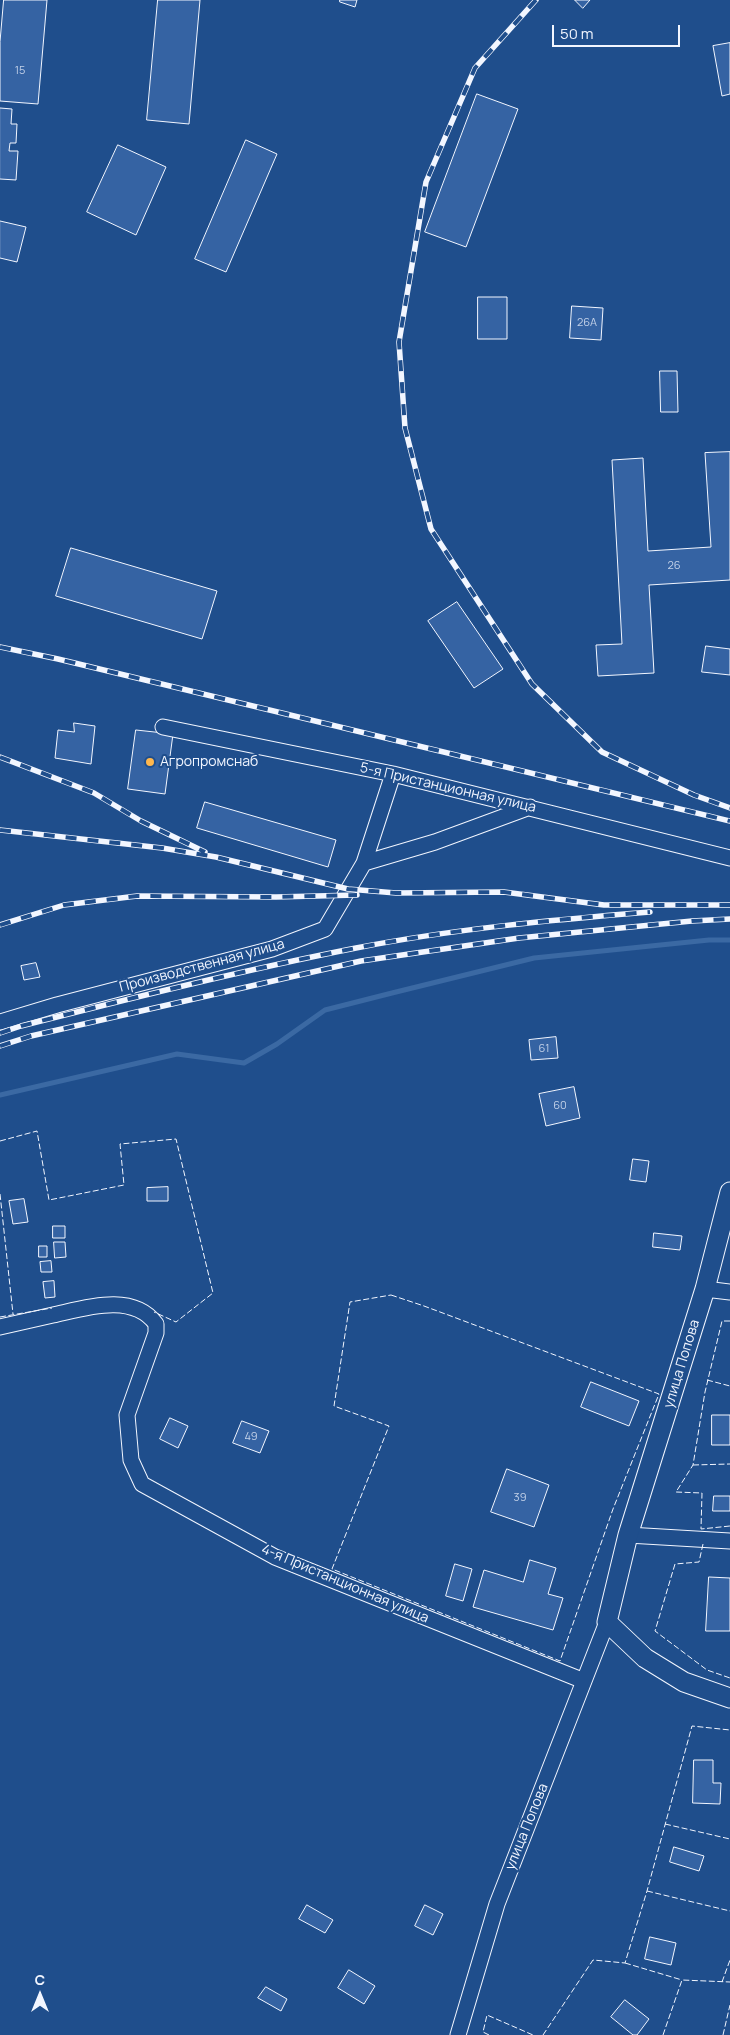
<!DOCTYPE html>
<html>
<head>
<meta charset="utf-8">
<style>
  body { margin:0 }
  #map { position:relative; width:730px; height:2035px; overflow:hidden; background:#1f4e8c; font-family:Manrope,sans-serif }
  canvas { display:block }
  .north { position:absolute; left:15px; top:1970px; width:50px; height:50px; -webkit-text-stroke:4px #1f4e8c; paint-order:stroke; rotate:0deg; font-size:14px; font-weight:700; line-height:20px; text-align:center; color:#f2f6ff }
  .north::after { content:''; display:block; margin:auto; width:18px; height:22px; background:#f2f6ff; clip-path:polygon(50% 0,100% 100%,50% 72%,0 100%) }
  .scale { position:absolute; left:552px; top:25px; width:128px; height:22px; box-sizing:border-box; border:2px solid #f2f6ff; border-top:0; padding-left:6px; font-size:15px; line-height:18px; white-space:nowrap; color:#f2f6ff; -webkit-text-stroke:4px #1f4e8c; paint-order:stroke }
</style>
</head>
<body>
<div id="map">
<canvas width="730" height="2035"></canvas>
<div class="north">С</div>
<div class="scale">50 m</div>
</div>
<script>
const ctx = document.querySelector('canvas').getContext('2d');
ctx.lineJoin = 'round';
function strokePath(path, color, width, dash) {
  ctx.strokeStyle = color;
  ctx.lineWidth = width;
  ctx.lineCap = dash ? 'butt' : 'round';
  ctx.setLineDash(dash || []);
  ctx.stroke(path);
}
function fill(path, color) {
  ctx.fillStyle = color;
  ctx.fill(path, 'evenodd');
}
function drawText(font, color, halo, rows, align = 'center') {
  ctx.font = font + ' Manrope,sans-serif';
  ctx.lineWidth = 4;
  ctx.setLineDash([]);
  ctx.textBaseline = 'middle';
  ctx.strokeStyle = halo;
  ctx.fillStyle = color;
  for (const [text, x, y, turn = 0] of rows) {
    ctx.save();
    ctx.translate(x, y);
    ctx.rotate((+turn || 0) * Math.PI / 180);
    ctx.textAlign = isNaN(turn) ? turn : align;
    if (halo) ctx.strokeText(text, 0, 0);
    ctx.fillText(text, 0, 0);
    ctx.restore();
  }
}
strokePath(new Path2D(`
  M 0,1095 L 177,1054 L 244,1063 L 277,1044 L 325,1010 L 392,993 L 534,958 L 709,940 L 730,940`), '#3b69a3', 5);
const building = new Path2D(`
  M 4,0 L 47,0 L 38,104 L 0,101 L 0,42 Z
  M 158,0 L 200,0 L 189,124 L 147,120 Z
  M 340,0 L 357,0 L 355,7 L 340,2 Z
  M 575,0 L 590,0 L 583,8 Z
  M 730,43 L 730,94 L 722,96 L 713,46 Z
  M 477,94 L 518,109 L 466,247 L 425,232 Z
  M 0,108 L 12,109 L 11,124 L 17,124 L 16,143 L 10,143 L 9,151 L 18,151 L 16,180 L 0,179 Z
  M 246,140 L 277,154 L 226,272 L 195,259 Z
  M 118,145 L 166,167 L 136,235 L 87,212 Z
  M 0,221 L 26,227 L 17,262 L 0,258 Z
  M 478,297 L 507,297 L 507,339 L 478,339 Z
  M 572,306 L 603,308 L 601,340 L 570,338 Z
  M 660,371 L 677,371 L 678,412 L 661,412 Z
  M 730,452 L 730,580 L 649,585 L 654,673 L 598,676 L 596,645 L 622,644 L 612,460 L 643,458 L 648,551 L 711,547 L 705,453 Z
  M 71,548 L 217,591 L 202,639 L 56,596 Z
  M 457,602 L 503,669 L 474,688 L 428,621 Z
  M 706,646 L 730,649 L 730,675 L 702,672 Z
  M 74,723 L 95,726 L 91,764 L 55,758 L 58,730 L 74,732 Z
  M 136,730 L 173,734 L 165,794 L 128,789 Z
  M 205,802 L 336,840 L 328,867 L 197,828 Z
  M 36,963 L 40,977 L 24,980 L 21,966 Z
  M 556,1037 L 558,1058 L 531,1060 L 529,1040 Z
  M 574,1087 L 580,1118 L 546,1126 L 539,1094 Z
  M 633,1159 L 649,1161 L 646,1182 L 630,1180 Z
  M 168,1187 L 168,1201 L 147,1201 L 147,1188 Z
  M 24,1199 L 28,1222 L 13,1224 L 9,1201 Z
  M 53,1226 L 65,1226 L 65,1238 L 53,1238 Z
  M 654,1233 L 682,1236 L 680,1250 L 653,1247 Z
  M 54,1242 L 65,1242 L 66,1257 L 55,1258 Z
  M 39,1246 L 47,1246 L 47,1257 L 39,1257 Z
  M 51,1261 L 52,1272 L 41,1272 L 40,1262 Z
  M 54,1281 L 55,1297 L 45,1298 L 43,1282 Z
  M 591,1382 L 639,1401 L 629,1426 L 581,1407 Z
  M 712,1415 L 730,1415 L 730,1445 L 712,1445 Z
  M 170,1418 L 188,1426 L 178,1448 L 160,1439 Z
  M 242,1421 L 269,1431 L 260,1453 L 233,1443 Z
  M 507,1469 L 549,1485 L 534,1527 L 491,1512 Z
  M 714,1496 L 730,1496 L 730,1511 L 713,1511 Z
  M 530,1560 L 556,1568 L 548,1594 L 563,1598 L 553,1630 L 473,1607 L 484,1570 L 523,1582 Z
  M 455,1564 L 472,1569 L 463,1601 L 446,1596 Z
  M 709,1577 L 730,1578 L 730,1631 L 706,1631 Z
  M 694,1760 L 713,1760 L 713,1783 L 721,1783 L 720,1804 L 693,1803 Z
  M 674,1847 L 704,1856 L 699,1871 L 670,1862 Z
  M 307,1905 L 333,1920 L 325,1933 L 299,1919 Z
  M 425,1905 L 443,1914 L 433,1935 L 415,1926 Z
  M 650,1937 L 676,1943 L 671,1965 L 645,1959 Z
  M 349,1970 L 375,1986 L 364,2004 L 338,1988 Z
  M 266,1987 L 287,1999 L 281,2011 L 258,1998 Z
  M 625,2000 L 649,2019 L 637,2035 L 633,2035 L 611,2017 Z`);
fill(building, '#3563a3');
strokePath(building, '#f2f6ff', 1);
const minor = new Path2D(`
  M 163,727 L 393,774 L 730,858
  M 364,863 L 435,842 L 530,807
  M 0,1022 L 57,1005 L 272,949 L 325,929 L 364,863 L 393,774
  M 705,1289 L 730,1292
  M 0,1327 C 18,1323 36,1319 53,1315 C 85,1308 133,1292 156,1324 L 156,1333 L 127,1415 L 131,1460 L 142,1484 L 275,1557 L 584,1681
  M 628,1535 L 730,1541
  M 458,2035 L 497,1904 L 607,1622`);
const tertiary = new Path2D(`
  M 730,1192 L 705,1289 L 628,1535 L 607,1622 L 645,1658 L 684,1682 L 730,1698`);
strokePath(minor, '#f2f6ff', 17);
strokePath(tertiary, '#f2f6ff', 21);
strokePath(minor, '#1f4e8c', 15);
strokePath(tertiary, '#1f4e8c', 19);
const rail = new Path2D(`
  M 536,0 L 475,68 L 426,182 L 399,342 L 405,428 L 431,529 L 532,684 L 602,752 L 694,795 L 730,808
  M 0,647 L 58,659 L 730,821
  M 0,757 L 94,793 L 141,821 L 205,852
  M 0,830 L 162,848 L 216,857 L 348,889 L 396,893 L 504,892 L 604,905 L 730,905
  M 0,925 L 64,905 L 137,896 L 276,897 L 357,895
  M 0,1033 L 21,1026 C 132,998 244,970 356,948 C 453,929 551,920 650,912
  M 0,1046 L 31,1036 L 361,961 L 519,938 L 692,921 L 730,919`);
strokePath(rail, '#f2f6ff', 5.5);
strokePath(rail, '#1f4e8c', 4, [11]);
strokePath(new Path2D(`
  M 0,1141 L 37,1131 L 49,1200 L 124,1185 L 120,1144 L 176,1139 L 213,1293 L 176,1322 L 154,1312
  M 0,1194 L 13,1314
  M 391,1295 L 424,1306 L 659,1394 L 613,1509 L 560,1661 L 332,1569 L 389,1426 L 334,1406 L 350,1302 Z
  M 0,1317 L 52,1308
  M 730,1321 L 722,1321 L 705,1392 L 693,1465 L 676,1492 L 702,1493 L 701,1529 L 730,1526
  M 707,1380 L 730,1386
  M 693,1465 L 730,1464
  M 703,1544 L 699,1562 L 675,1564 L 655,1631 L 707,1670 L 730,1678
  M 665,1824 L 730,1839
  M 647,1891 L 730,1911
  M 625,1963 L 682,1980
  M 722,1982 L 730,1960
  M 489,2035 L 483,2032 L 487,2015 L 533,2035
  M 543,2035 L 593,1960 L 625,1963 L 647,1891 L 692,1726 L 730,1730
  M 663,2035 L 682,1980 L 730,1982
  M 723,2035 L 730,2005`), '#f2f6ff', 1, [6, 2.5]);
for (const [x, y, r, color] of [
  [150,762,5,"#ffb74d"]
]) {
  const dot = new Path2D();
  dot.arc(x, y, r, 0, 2 * Math.PI);
  ctx.fillStyle = color;
  ctx.fill(dot);
  strokePath(dot, '#1f4e8c', 2);
}
drawText('11px', '#c3d1e8', null, [
  ["15",20,71],
  ["26А",587,323],
  ["26",674,566],
  ["61",544,1049],
  ["60",560,1106],
  ["49",251,1437],
  ["39",520,1498]
]);
drawText('14px', '#f2f6ff', '#1f4e8c', [
  ["Агропромснаб",160,762]
], 'left');
drawText('14px', '#f2f6ff', '#1f4e8c', [
  ["5-я Пристанционная улица",448,788,13],
  ["Производственная улица",202,966,-15],
  ["улица Попова",682,1364,-73],
  ["4-я Пристанционная улица",345,1584,23],
  ["улица Попова",527,1827,-68]
]);
</script>
</body>
</html>
